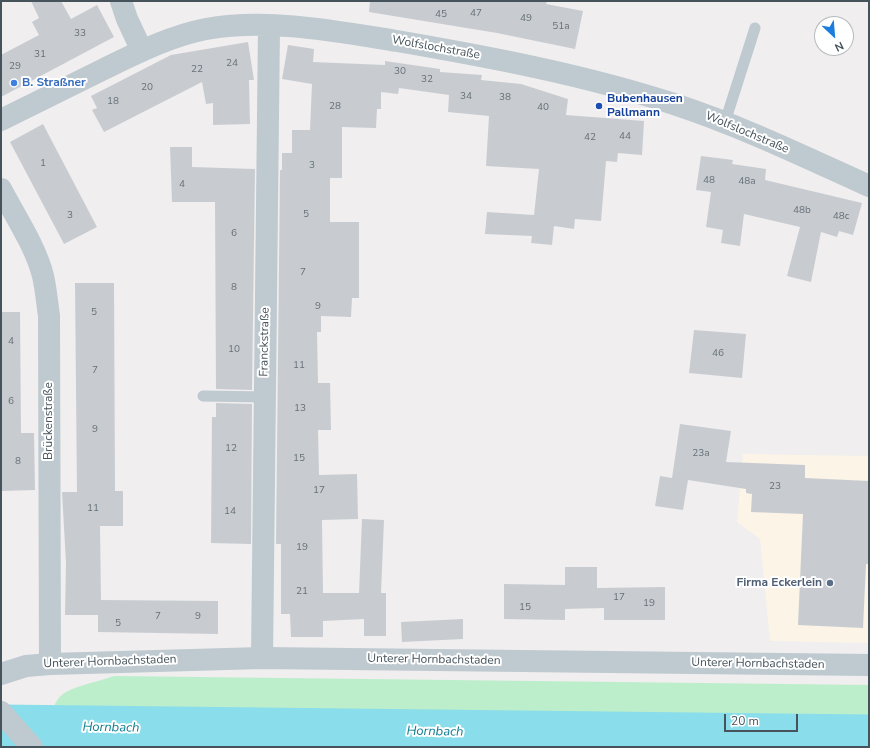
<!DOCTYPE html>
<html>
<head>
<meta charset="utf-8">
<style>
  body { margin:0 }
  #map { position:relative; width:870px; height:748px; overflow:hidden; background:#f0eeee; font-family:"Nunito Sans",sans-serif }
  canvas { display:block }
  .frame { position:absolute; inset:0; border:2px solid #46535b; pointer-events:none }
  .north { position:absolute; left:814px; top:16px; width:40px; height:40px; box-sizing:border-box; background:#fff; border:1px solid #b5babd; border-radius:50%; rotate:154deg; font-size:11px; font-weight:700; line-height:16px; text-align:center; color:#46535b }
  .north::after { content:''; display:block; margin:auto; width:14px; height:18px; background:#1b7ddd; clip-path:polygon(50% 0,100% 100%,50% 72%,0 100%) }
  .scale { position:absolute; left:724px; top:714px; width:74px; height:18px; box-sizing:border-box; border:2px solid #46535b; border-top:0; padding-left:5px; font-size:12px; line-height:14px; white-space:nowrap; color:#46535b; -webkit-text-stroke:3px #fff; paint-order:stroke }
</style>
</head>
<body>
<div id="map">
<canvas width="870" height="748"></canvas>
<div class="frame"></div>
<div class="north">N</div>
<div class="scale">20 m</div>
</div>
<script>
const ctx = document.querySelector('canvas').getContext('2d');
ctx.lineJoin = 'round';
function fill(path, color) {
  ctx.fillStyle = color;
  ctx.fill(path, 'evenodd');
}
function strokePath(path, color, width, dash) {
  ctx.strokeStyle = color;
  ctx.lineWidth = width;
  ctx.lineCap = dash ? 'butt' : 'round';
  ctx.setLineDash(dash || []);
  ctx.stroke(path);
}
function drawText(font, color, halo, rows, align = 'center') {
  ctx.font = font + ' "Nunito Sans",sans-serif';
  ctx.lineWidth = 4;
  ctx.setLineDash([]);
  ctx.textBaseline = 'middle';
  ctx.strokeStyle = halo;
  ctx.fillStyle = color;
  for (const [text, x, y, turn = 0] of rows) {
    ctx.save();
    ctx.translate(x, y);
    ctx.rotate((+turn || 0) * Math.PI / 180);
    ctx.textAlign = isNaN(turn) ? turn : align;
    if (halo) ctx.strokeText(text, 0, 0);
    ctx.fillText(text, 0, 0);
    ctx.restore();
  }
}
fill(new Path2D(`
  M 743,454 L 869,456 L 869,643 L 770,641 L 760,539 L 737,522 Z`), '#fbf4e7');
fill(new Path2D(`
  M 114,676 L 869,685 L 869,747 L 65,747 C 53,732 45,704 66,692 C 79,685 100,681 114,676 Z`), '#bceecc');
strokePath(new Path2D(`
  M 1,727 L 869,737`), '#8addea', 45);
fill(new Path2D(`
  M 31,1 L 61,1 L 71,19 L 97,5 L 114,37 L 1,97 L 1,55 L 39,35 L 32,22 L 39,18 Z
  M 370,1 L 547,1 L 546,4 L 583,11 L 575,49 L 497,33 L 369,12 Z
  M 248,42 L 254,80 L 249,80 L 250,124 L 213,125 L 213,103 L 206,104 L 202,82 L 104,132 L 92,110 L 97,108 L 91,96 L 171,55 Z
  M 288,45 L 314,49 L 313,62 L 385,65 L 385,61 L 440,69 L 440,72 L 482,75 L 481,80 L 521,84 L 568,99 L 566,115 L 644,121 L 642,155 L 618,153 L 617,162 L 606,161 L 601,221 L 575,219 L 574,229 L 554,226 L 552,245 L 531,243 L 532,236 L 485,234 L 487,212 L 534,215 L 539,169 L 486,166 L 489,116 L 448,112 L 449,95 L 399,88 L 398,94 L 381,92 L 381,109 L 377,109 L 376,128 L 342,127 L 342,178 L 330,178 L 330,222 L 359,222 L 359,298 L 352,298 L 351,317 L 321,316 L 321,332 L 317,332 L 318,383 L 330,383 L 331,430 L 318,430 L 319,475 L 357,474 L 358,519 L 322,520 L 323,593 L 359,593 L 362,519 L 384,520 L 381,593 L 386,593 L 386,636 L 364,636 L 364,619 L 323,621 L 323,637 L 291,637 L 290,614 L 281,614 L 281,544 L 276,544 L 280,170 L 282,170 L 282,153 L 292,153 L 292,130 L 310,130 L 312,84 L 282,79 Z
  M 43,124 L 97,227 L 64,244 L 10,142 Z
  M 170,147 L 192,147 L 192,167 L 255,169 L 252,390 L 216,389 L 215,202 L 172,202 Z
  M 701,156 L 733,160 L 732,164 L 766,169 L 765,180 L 862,203 L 853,235 L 839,231 L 837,237 L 821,232 L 811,282 L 787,276 L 800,227 L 744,214 L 740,246 L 721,243 L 723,230 L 706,227 L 711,192 L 696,190 Z
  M 75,283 L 114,283 L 115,491 L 123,491 L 123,526 L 100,526 L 101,600 L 218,601 L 218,634 L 98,632 L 98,615 L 65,615 L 66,563 L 62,492 L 77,492 Z
  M 1,312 L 20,312 L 21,433 L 34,433 L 35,490 L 1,491 Z
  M 694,330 L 746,334 L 742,378 L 689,373 Z
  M 216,403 L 252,404 L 251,544 L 211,543 L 212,417 L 216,417 Z
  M 680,424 L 731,431 L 726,462 L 805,465 L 805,478 L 869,481 L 869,564 L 866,564 L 863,628 L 798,625 L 803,514 L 751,512 L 752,494 L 746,493 L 746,489 L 688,480 L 683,510 L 655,506 L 660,476 L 672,478 Z
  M 565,567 L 597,567 L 597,588 L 665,587 L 665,620 L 604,620 L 604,608 L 565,609 L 565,620 L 504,619 L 504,584 L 565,585 Z
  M 463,619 L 463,639 L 402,642 L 401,622 Z`), '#c8ccd1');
strokePath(new Path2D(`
  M 725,122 L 755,28
  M 203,396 L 265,397`), '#bec9d0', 11);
strokePath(new Path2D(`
  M 121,1 L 127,19 L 142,51
  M 1,120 C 35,103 70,86 104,69 C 137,53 170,36 206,29 C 268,18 335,31 397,41 C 490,57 585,75 674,104 C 741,126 805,157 869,186
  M 1,189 C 15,216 36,247 43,276 C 46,289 47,302 49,316 L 50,664
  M 262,658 L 269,26`), '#bec9d0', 22);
strokePath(new Path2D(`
  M 1,674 L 26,666 L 50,664 L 262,658 L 869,665
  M 1,712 L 32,747`), '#bec9d0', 22);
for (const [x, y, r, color] of [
  [14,83,4,"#3f7fe0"],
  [599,106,4,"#1a4fb4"],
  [830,583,4,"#5c6f8a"]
]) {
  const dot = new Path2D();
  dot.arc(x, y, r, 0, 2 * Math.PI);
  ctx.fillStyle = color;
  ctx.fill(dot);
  strokePath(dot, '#fff', 1.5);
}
drawText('10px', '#667178', null, [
  ["47",476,14],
  ["45",441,15],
  ["49",526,19],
  ["51a",561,27],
  ["33",80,34],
  ["31",40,55],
  ["24",232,64],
  ["29",15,67],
  ["22",197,70],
  ["30",400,72],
  ["32",427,80],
  ["20",147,88],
  ["34",466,97],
  ["38",505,98],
  ["18",113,102],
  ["28",335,107],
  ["40",543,108],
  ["44",625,137],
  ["42",590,138],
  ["1",43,164],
  ["3",312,166],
  ["48",709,181],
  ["48a",747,182],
  ["4",182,185],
  ["48b",802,211],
  ["5",306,215],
  ["3",70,216],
  ["48c",841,217],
  ["6",234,234],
  ["7",303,273],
  ["8",234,288],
  ["9",318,307],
  ["5",94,313],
  ["4",11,342],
  ["10",234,350],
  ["46",718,354],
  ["11",299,366],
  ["7",95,371],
  ["6",11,402],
  ["13",300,409],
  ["9",95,430],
  ["12",231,449],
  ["23a",701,454],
  ["15",299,459],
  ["8",18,462],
  ["23",775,487],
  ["17",319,491],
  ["11",93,509],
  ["14",230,512],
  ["19",302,548],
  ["21",302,592],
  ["17",619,598],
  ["19",649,604],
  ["15",525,608],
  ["7",158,617],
  ["9",198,617],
  ["5",118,624]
]);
drawText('12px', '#46535b', '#fff', [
  ["Wolfslochstraße",436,48,10],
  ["Wolfslochstraße",747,133,23],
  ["Franckstraße",265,342,-89],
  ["Brückenstraße",49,421,-90],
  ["Unterer Hornbachstaden",434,660,1],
  ["Unterer Hornbachstaden",110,662,-2],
  ["Unterer Hornbachstaden",758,664,1]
]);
drawText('bold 12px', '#366cbe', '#fff', [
  ["B. Straßner",22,83]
], 'left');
drawText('bold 12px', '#164399', '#fff', [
  ["Bubenhausen",607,99],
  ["Pallmann",607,113]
], 'left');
drawText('bold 12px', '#4e5e75', '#fff', [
  ["Firma Eckerlein",822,583]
], 'right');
drawText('italic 13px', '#0e7e90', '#fff', [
  ["Hornbach",111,728,1],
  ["Hornbach",435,732,1]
]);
</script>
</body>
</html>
